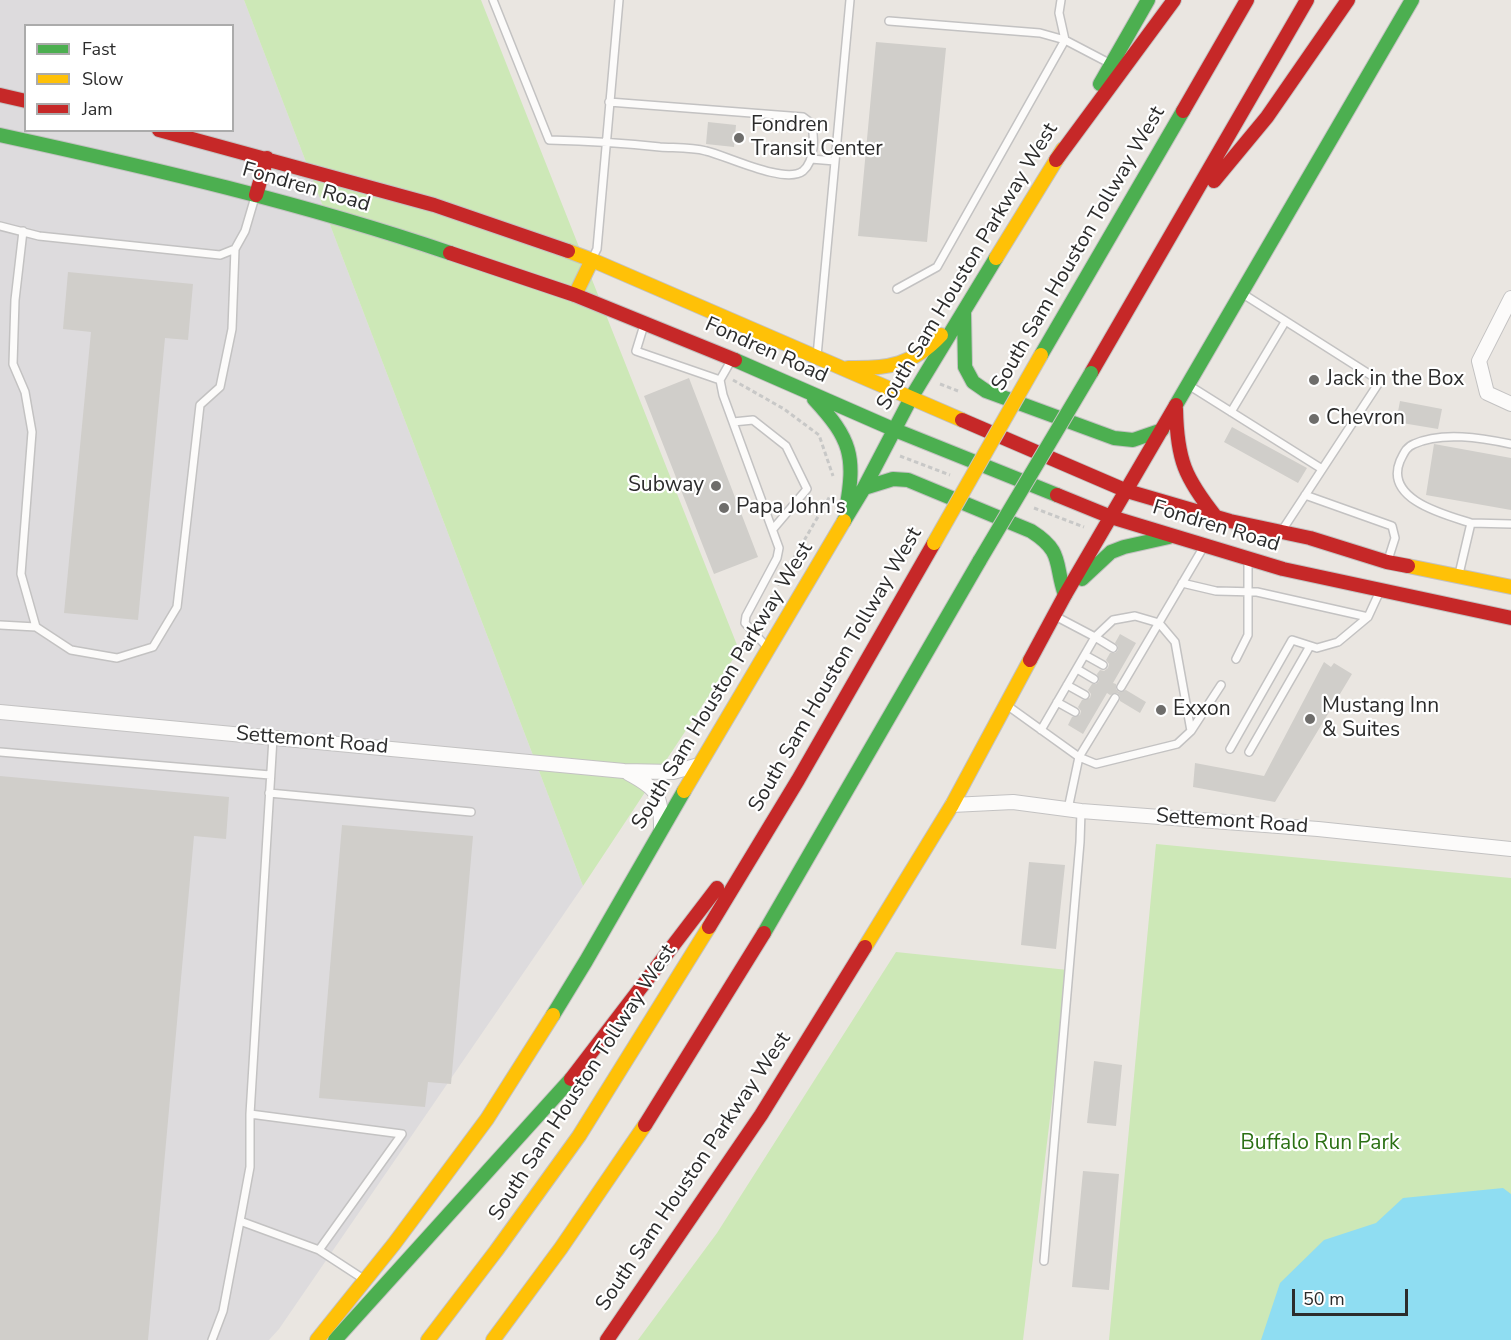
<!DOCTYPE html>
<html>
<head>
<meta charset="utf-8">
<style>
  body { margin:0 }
  #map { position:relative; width:1511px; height:1340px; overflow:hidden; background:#eae6e1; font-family:"Nunito Sans",sans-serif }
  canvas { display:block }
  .legend { position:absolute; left:24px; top:24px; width:210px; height:108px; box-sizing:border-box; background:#fff; border:2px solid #ababab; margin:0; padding:8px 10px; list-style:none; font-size:18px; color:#2c2c2c }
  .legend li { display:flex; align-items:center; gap:12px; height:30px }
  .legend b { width:30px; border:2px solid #ababab }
  .scale { position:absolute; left:1292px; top:1289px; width:116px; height:27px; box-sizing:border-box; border:3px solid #2c2c2c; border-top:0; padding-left:8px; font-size:18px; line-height:21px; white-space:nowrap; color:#2c2c2c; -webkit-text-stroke:4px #fff; paint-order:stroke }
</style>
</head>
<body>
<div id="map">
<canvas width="1511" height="1340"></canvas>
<ul class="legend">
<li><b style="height:8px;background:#4caf50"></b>Fast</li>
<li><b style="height:8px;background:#ffc107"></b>Slow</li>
<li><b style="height:8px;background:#c62828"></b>Jam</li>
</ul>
<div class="scale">50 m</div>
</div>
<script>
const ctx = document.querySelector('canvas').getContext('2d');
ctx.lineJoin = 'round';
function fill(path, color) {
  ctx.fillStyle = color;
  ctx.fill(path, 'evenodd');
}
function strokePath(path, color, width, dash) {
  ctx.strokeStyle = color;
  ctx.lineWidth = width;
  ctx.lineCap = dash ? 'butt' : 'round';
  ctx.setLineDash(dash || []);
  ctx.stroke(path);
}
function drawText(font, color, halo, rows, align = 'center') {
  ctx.font = font + ' "Nunito Sans",sans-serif';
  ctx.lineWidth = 4.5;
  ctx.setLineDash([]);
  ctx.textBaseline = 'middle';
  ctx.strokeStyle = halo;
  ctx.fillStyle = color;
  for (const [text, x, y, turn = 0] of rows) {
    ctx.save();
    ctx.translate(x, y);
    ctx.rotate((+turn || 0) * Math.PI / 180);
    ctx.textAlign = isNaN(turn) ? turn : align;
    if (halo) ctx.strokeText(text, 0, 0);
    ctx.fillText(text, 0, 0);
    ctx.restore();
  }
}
fill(new Path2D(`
  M 0,0 L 244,0 L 583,886 L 279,1329 L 269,1340 L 0,1340 ZM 26,26 L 232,26 L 232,130 L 26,130 Z`), '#dddbdd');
fill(new Path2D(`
  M 244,0 L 481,0 L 739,650 L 583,886 Z
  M 1156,844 L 1511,878 L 1511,1340 L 1109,1340 Z
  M 896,952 L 1068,970 L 1023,1340 L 638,1340 L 717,1233 Z`), '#cde8b7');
fill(new Path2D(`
  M 1503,1188 L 1511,1194 L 1511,1340 L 1261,1340 L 1280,1283 L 1324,1240 L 1376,1223 L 1403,1198 Z`), '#8fddf2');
fill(new Path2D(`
  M 876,42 L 946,48 L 927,242 L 858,236 Z
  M 708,122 L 736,125 L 734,147 L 706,144 Z
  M 68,272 L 193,284 L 188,340 L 165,338 L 138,620 L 64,613 L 91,332 L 63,329 Z
  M 689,378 L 758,557 L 714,574 L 644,396 Z
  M 1400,401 L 1442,409 L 1438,429 L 1396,422 Z
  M 1232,427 L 1307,468 L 1298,483 L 1224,442 Z
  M 1434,444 L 1511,458 L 1511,510 L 1426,495 Z
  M 1120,634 L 1136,643 L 1113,683 L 1116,684 L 1116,689 L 1119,692 L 1126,690 L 1146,702 L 1140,713 L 1120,701 L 1120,696 L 1117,693 L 1110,695 L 1107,693 L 1083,734 L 1068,725 L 1072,717 L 1080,715 L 1081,711 L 1078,707 L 1082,700 L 1090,698 L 1091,694 L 1088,690 L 1092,684 L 1096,684 L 1099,681 L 1097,674 L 1100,670 L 1104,671 L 1108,668 L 1109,664 L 1106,660 L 1110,653 L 1115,653 L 1118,650 L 1118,646 L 1115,643 Z
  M 1324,662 L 1331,667 L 1334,663 L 1352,674 L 1275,802 L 1193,787 L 1195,763 L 1264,776 Z
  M 0,776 L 229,797 L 226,839 L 194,836 L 148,1340 L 0,1340 Z
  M 342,825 L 473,836 L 451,1084 L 428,1082 L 425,1107 L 319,1098 Z
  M 1029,862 L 1065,865 L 1056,949 L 1021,945 Z
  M 1094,1061 L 1122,1065 L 1116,1126 L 1087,1123 Z
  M 1083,1171 L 1119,1174 L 1109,1290 L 1072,1287 Z`), '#d0ceca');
const lane = new Path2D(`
  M 493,0 L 549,140 C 586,141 623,143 660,147 C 674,148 691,147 706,151 C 725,155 785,185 803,171 C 815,161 815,136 811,123 L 803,117 L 609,102
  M 889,21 L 1040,33 L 1065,40 L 1059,13 L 1061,0
  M 811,159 L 835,161
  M 0,226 L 39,236 L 220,255 L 235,249 L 245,231 L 255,197
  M 23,231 L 15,300 L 13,364 L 25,392 L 32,432 L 21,574 L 36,627 L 71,650 L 117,658 L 153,647 L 177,607 L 200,405 L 220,387 L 232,329 L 235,249
  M 592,259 L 597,249 L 619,0
  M 897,289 L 937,267 L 1065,40 L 1109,63
  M 1243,294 L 1380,381 L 1283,529
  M 644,325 L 636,351 L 720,380 L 723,395 L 779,548 L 777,558 L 746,616 L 745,623 L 766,646
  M 817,356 L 850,0
  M 720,380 L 732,359
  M 1190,386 L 1322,469
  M 1231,412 L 1285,322
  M 733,422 L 753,420 L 786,446 L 807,489 L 773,529
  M 1305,495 L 1392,526 L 1395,538 L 1388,560
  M 1471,523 L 1511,524
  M 1459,574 L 1471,523 C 1446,515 1384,500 1400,461 C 1404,453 1406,447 1414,444 C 1442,431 1482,438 1511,444
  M 1182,583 L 1216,591 L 1257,592 L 1368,617
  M 0,625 L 36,627
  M 1085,655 L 1103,665
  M 1236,659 L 1248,635 L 1248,561
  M 1077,669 L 1094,679
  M 1067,685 L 1085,695
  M 1121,687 L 1203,548
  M 1057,702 L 1075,712
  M 1008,706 L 1079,757 L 1096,764 L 1177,744 L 1191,731 L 1175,642 L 1159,623 L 1135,616 L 1113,620 L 1095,637 L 1057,617
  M 1041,730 L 1095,637 L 1113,648
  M 1191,731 L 1221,685
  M 273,738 L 250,1114 L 402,1134 L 319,1250
  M 1230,749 L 1292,640 L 1317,648 L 1338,642 L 1368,617 L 1380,591
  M 0,752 L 270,775
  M 1249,752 L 1310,646
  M 269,793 L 471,812
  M 1068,809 L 1079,757 L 1115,698
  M 240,1221 L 250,1167 L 250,1114
  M 1044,1261 L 1080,842 L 1081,811
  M 212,1340 L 223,1311 L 240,1221 L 319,1250 L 365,1280`);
const street = new Path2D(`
  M 1511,298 L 1479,361 L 1487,393 L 1511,404
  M 0,712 L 624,771 L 673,772 L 699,765
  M 628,773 C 658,789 661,794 661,828
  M 952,805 L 1013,802 L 1081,811 L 1318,829 L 1511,849`);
const fast = new Path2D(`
  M 1100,84 L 1148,0
  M 0,135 C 152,168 303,203 450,253
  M 964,312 L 965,367 L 973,382 L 986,391 L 1114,438 L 1133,440 L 1162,430
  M 1041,355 L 1183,111
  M 735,360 L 895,430 L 1057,495
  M 814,399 C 851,439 856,456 846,510
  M 1176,405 L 1412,0
  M 864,488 L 893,479 L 908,480 L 1031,531 C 1064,552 1054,563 1065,595
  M 844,521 L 864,488 L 911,398 L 996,258
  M 1082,579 L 1111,552 L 1124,547 L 1169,537
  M 764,933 L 980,560
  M 553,1015 L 586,961 L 684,791
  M 335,1340 L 571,1079`);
const slow = new Path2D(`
  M 568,251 L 592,260 L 962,420
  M 996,258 L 1063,149
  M 575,295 L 592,260
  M 848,368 C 888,369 913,365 941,335
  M 1408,566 L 1511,587
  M 684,791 L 844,521
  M 865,947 L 952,805 L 1030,660
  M 317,1340 L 394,1244 L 487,1119 L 553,1015
  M 428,1340 L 496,1251 L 579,1136 L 709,927
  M 493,1340 L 561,1248 L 645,1125`);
const jam = new Path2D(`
  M 0,95 L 26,101
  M 1183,111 L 1247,0
  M 159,130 L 434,205 L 568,251
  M 1056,160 L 1174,0
  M 1214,181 L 1267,117 L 1348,0
  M 256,195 L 267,158
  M 450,253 L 575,295 L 735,360
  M 1091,373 L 1307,0
  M 1176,409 C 1177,460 1185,478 1216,517
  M 962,420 L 1127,491 L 1230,521 L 1310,538 L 1387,562 L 1408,566
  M 1057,495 L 1111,517 L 1283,569 L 1511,618
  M 1030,660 L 1065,595 L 1176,405
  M 709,927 L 798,780 L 934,543
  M 571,1079 L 717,888
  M 645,1125 L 764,933
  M 607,1340 L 761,1115 L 865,947`);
strokePath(lane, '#c3c2c2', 10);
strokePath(street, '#c3c2c2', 16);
strokePath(fast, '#c3c2c2', 16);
strokePath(slow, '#c3c2c2', 16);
strokePath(jam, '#c3c2c2', 16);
strokePath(new Path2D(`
  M 733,380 L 784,409 L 819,435 L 833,476
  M 940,384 L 958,391
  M 900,456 L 950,475
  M 1034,508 L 1084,527
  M 759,618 L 830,496
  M 741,646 L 746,638`), '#c8c8c7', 3, [4.5, 3]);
strokePath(lane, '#fcfbfa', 7);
strokePath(street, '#fcfbfa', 14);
strokePath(fast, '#4caf50', 14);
strokePath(slow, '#ffc107', 14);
strokePath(jam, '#c62828', 14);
const fastBridge = new Path2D(`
  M 980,560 L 1091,373`);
const slowBridge = new Path2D(`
  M 934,543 L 1041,355`);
strokePath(fastBridge, '#c6c4c2', 16, []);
strokePath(slowBridge, '#c6c4c2', 16, []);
strokePath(fastBridge, '#4caf50', 14);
strokePath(slowBridge, '#ffc107', 14);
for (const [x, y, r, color] of [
  [739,138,6,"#6e6d6b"],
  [1314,380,6,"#6e6d6b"],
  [1314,419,6,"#6e6d6b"],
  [716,486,6,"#6e6d6b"],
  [724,508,6,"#6e6d6b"],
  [1161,710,6,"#6e6d6b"],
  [1310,719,6,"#6e6d6b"]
]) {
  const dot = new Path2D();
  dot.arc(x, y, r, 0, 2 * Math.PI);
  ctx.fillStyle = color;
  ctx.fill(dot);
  strokePath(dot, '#fff', 2);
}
drawText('21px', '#2c2c2c', '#fff', [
  ["Fondren",751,126],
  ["Transit Center",751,150],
  ["Jack in the Box",1326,380],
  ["Chevron",1326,419],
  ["Subway",704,486,"right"],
  ["Papa John's",736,508],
  ["Mustang Inn",1322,707],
  ["& Suites",1322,731],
  ["Exxon",1173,710]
], 'left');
drawText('21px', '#2c2c2c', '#fff', [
  ["Fondren Road",306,188,16],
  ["South Sam Houston Tollway West",1079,249,-60],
  ["South Sam Houston Parkway West",968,267,-59],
  ["Fondren Road",766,351,24],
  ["Fondren Road",1216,527,17],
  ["South Sam Houston Tollway West",836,670,-60],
  ["South Sam Houston Parkway West",723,686,-59],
  ["Settemont Road",312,741,5],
  ["Settemont Road",1232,822,4],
  ["South Sam Houston Tollway West",583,1083,-57],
  ["South Sam Houston Parkway West",694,1172,-56]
]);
drawText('21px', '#2b7014', '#fff', [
  ["Buffalo Run Park",1320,1144]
]);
</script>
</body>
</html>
